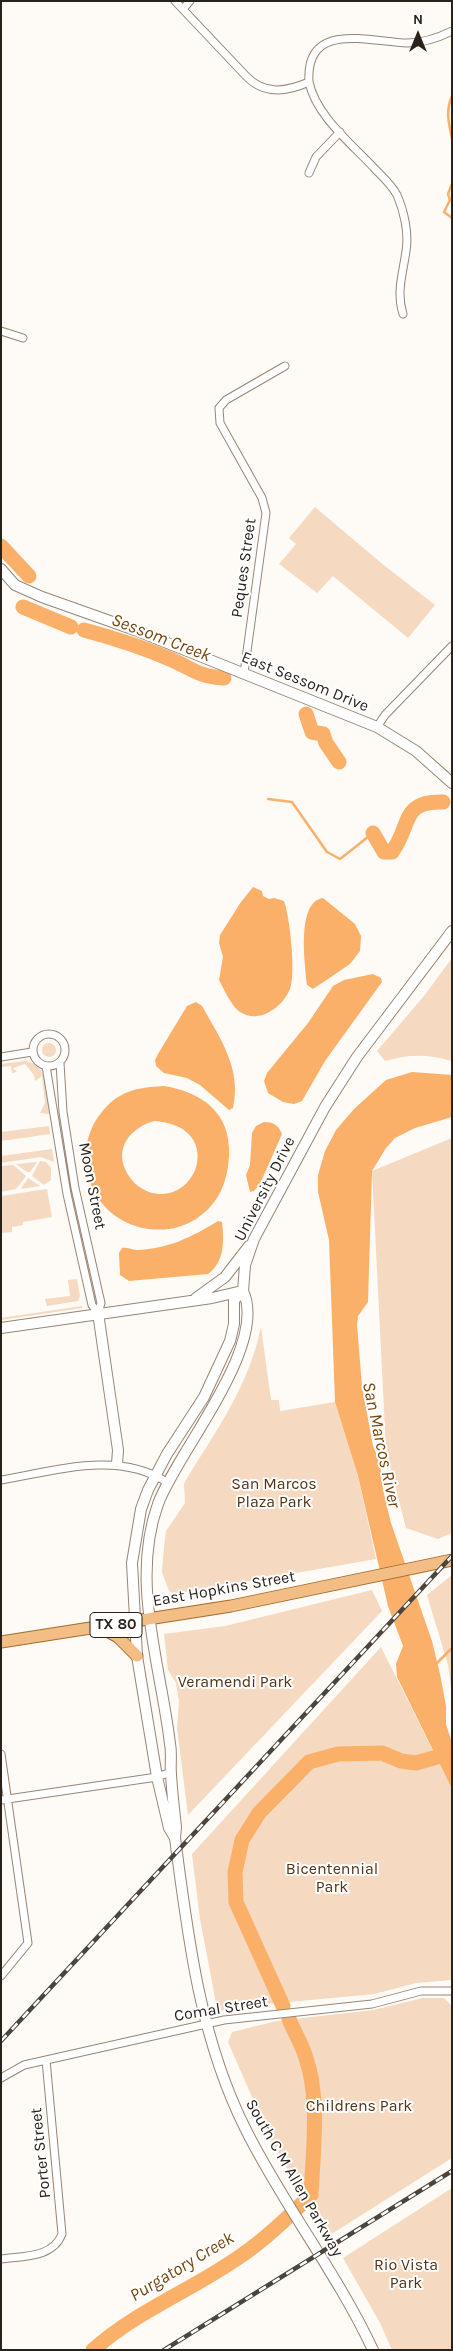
<!DOCTYPE html>
<html>
<head>
<meta charset="utf-8">
<style>
  body { margin:0 }
  #map { position:relative; width:453px; height:2351px; overflow:hidden; background:#fefaf6; font-family:Karla,sans-serif }
  canvas { display:block }
  .frame { position:absolute; inset:0; border:2px solid #29221b; pointer-events:none }
  .north { position:absolute; left:393px; top:10px; width:50px; height:50px; -webkit-text-stroke:4px #fff; paint-order:stroke; rotate:0deg; font-size:14px; font-weight:700; line-height:20px; text-align:center; color:#29221b }
  .north::after { content:''; display:block; margin:auto; width:18px; height:22px; background:#29221b; clip-path:polygon(50% 0,100% 100%,50% 72%,0 100%) }
</style>
</head>
<body>
<div id="map">
<canvas width="453" height="2351"></canvas>
<div class="frame"></div>
<div class="north">N</div>
</div>
<script>
const ctx = document.querySelector('canvas').getContext('2d');
ctx.lineJoin = 'round';
function fill(path, color) {
  ctx.fillStyle = color;
  ctx.fill(path, 'evenodd');
}
function strokePath(path, color, width, dash) {
  ctx.strokeStyle = color;
  ctx.lineWidth = width;
  ctx.lineCap = dash ? 'butt' : 'round';
  ctx.setLineDash(dash || []);
  ctx.stroke(path);
}
function drawText(font, color, halo, rows, align = 'center') {
  ctx.font = font + ' Karla,sans-serif';
  ctx.lineWidth = 4;
  ctx.setLineDash([]);
  ctx.textBaseline = 'middle';
  ctx.strokeStyle = halo;
  ctx.fillStyle = color;
  for (const [text, x, y, turn = 0] of rows) {
    ctx.save();
    ctx.translate(x, y);
    ctx.rotate((+turn || 0) * Math.PI / 180);
    ctx.textAlign = isNaN(turn) ? turn : align;
    if (halo) ctx.strokeText(text, 0, 0);
    ctx.fillText(text, 0, 0);
    ctx.restore();
  }
}
fill(new Path2D(`
  M 315,507 L 380,562 L 435,605 L 408,638 L 333,576 L 317,593 L 279,564 L 296,544 L 289,538 Z
  M 452,958 L 452,1061 C 428,1054 409,1054 385,1061 L 377,1051 L 424,996 Z
  M42 1050a7 7 0 1 1 14 0a7 7 0 1 1-14 0Z
  M 25,1061 C 49,1065 47,1094 50,1112 L 48,1114 L 40,1113 L 45,1103 L 42,1076 L 35,1081 L 34,1075 L 25,1064 L 13,1068 L 17,1072 L 12,1073 L 11,1066 L 1,1067 L 1,1064 Z
  M 49,1126 L 50,1134 L 1,1141 L 1,1132 Z
  M 452,1138 L 452,1533 L 438,1539 L 406,1528 L 386,1450 L 372,1171 Z
  M 52,1149 L 54,1162 L 41,1157 L 1,1163 L 1,1156 Z
  M 40,1161 L 46,1162 L 51,1168 L 51,1180 L 44,1185 L 32,1176 Z
  M 37,1162 L 30,1172 L 27,1172 L 16,1164 Z
  M 13,1165 L 26,1176 L 16,1189 L 1,1192 L 1,1166 Z
  M 28,1178 L 40,1186 L 21,1189 Z
  M 47,1189 L 52,1217 L 23,1222 L 23,1225 L 12,1227 L 12,1232 L 1,1233 L 1,1196 Z
  M 77,1279 L 80,1296 L 78,1301 L 47,1306 L 45,1299 L 70,1296 L 68,1280 Z
  M 82,1306 L 82,1308 L 1,1320 L 1,1318 Z
  M 261,1327 L 271,1400 L 279,1400 L 280,1411 L 335,1402 L 358,1476 L 376,1559 L 175,1594 L 169,1591 L 162,1572 L 164,1547 L 166,1531 L 185,1503 L 184,1484 L 187,1478 C 218,1428 249,1385 261,1327 Z
  M 452,1575 L 452,1696 L 448,1665 L 427,1595 Z
  M 372,1590 L 382,1611 L 188,1815 L 177,1728 L 179,1701 L 176,1683 L 168,1670 L 164,1634 L 225,1626 Z
  M 381,1647 L 452,1789 L 452,1980 L 416,1983 L 375,1994 L 257,2005 L 220,2011 L 217,2008 L 200,1919 L 192,1854 Z
  M 423,1998 L 444,1998 L 452,2006 L 452,2158 L 333,2233 L 324,2235 L 269,2136 L 228,2042 L 232,2032 L 277,2021 L 373,2010 Z
  M 452,2188 L 452,2350 L 392,2350 L 380,2323 L 343,2258 Z`), '#f5d9c0');
fill(new Path2D(`
  M 253,887 L 262,891 L 263,896 L 269,899 L 274,898 L 284,901 C 290,918 296,973 290,989 C 282,1008 259,1024 240,1012 C 231,1006 224,989 219,980 L 223,957 L 219,943 L 220,935 L 241,902 Z
  M 323,898 L 355,924 L 361,936 L 360,951 L 350,964 L 313,989 L 307,985 C 305,964 296,902 323,898 Z
  M 373,974 L 381,978 L 382,982 L 325,1061 L 302,1101 L 294,1104 L 283,1102 L 268,1093 L 264,1081 L 267,1073 L 308,1023 L 333,986 L 344,980 Z
  M 196,1002 L 202,1006 C 220,1038 242,1069 233,1108 L 229,1110 L 200,1085 L 187,1078 L 164,1073 L 156,1066 L 155,1060 L 158,1054 L 187,1006 Z
  M 412,1072 L 452,1075 L 452,1117 L 415,1128 L 395,1138 L 386,1148 L 372,1171 L 368,1302 L 358,1316 L 357,1325 L 362,1386 L 373,1446 L 380,1462 L 383,1490 L 391,1523 L 432,1641 L 440,1674 L 446,1706 L 446,1724 L 452,1743 L 452,1789 L 397,1677 L 396,1664 L 403,1646 L 388,1606 L 358,1476 L 335,1402 L 329,1240 L 318,1192 L 318,1175 L 325,1151 L 336,1130 L 354,1109 L 386,1080 Z
  M 164,1086 C 202,1092 231,1113 229,1155 C 228,1181 219,1204 196,1219 C 181,1228 167,1231 149,1229 C 97,1222 69,1166 96,1120 C 102,1111 110,1101 120,1096 C 133,1088 148,1087 164,1086 ZM 154,1121 C 226,1125 198,1208 149,1192 C 138,1188 130,1180 125,1169 C 115,1145 133,1127 154,1121 Z
  M 264,1122 C 274,1122 278,1125 282,1134 L 260,1184 L 254,1191 L 250,1192 L 246,1175 L 250,1165 L 252,1133 L 256,1126 Z
  M 218,1221 L 222,1222 C 224,1240 225,1262 208,1274 L 129,1281 L 120,1275 L 119,1253 L 122,1248 C 128,1247 132,1250 137,1250 C 168,1249 192,1237 218,1221 Z`), '#fbb069');
strokePath(new Path2D(`
  M 452,96 C 445,112 449,123 452,139
  M 452,184 L 448,194 L 450,200 L 444,212 L 452,218
  M 268,799 L 292,802 L 327,852 L 340,859 L 373,833
  M 435,1665 L 452,1648`), '#fbb069', 2.5);
strokePath(new Path2D(`
  M 1,546 L 29,576
  M 23,607 L 71,627
  M 84,630 C 114,638 142,647 170,659 C 193,669 197,676 224,678
  M 306,714 L 312,732 L 323,734 L 326,743 L 339,762
  M 373,833 L 384,852 L 392,852 C 412,825 400,801 443,802
  M 283,2006 L 236,1902 L 235,1872 L 242,1840 L 259,1813 L 309,1762 L 338,1754 L 382,1753 L 401,1761 L 416,1763 L 444,1755
  M 93,2350 C 138,2310 193,2290 242,2255 C 267,2238 289,2216 311,2195 C 313,2153 320,2098 306,2058 C 302,2044 294,2032 289,2019`), '#fbb069', 15);
const street = new Path2D(`
  M 175,1 L 246,76 C 264,95 286,92 309,82 C 316,116 352,144 375,169 C 383,177 392,185 397,195 C 404,211 409,233 406,251 C 403,273 396,292 403,314
  M 183,9 L 190,1
  M 309,82 C 305,20 370,42 407,43 C 423,43 438,38 452,31
  M 309,173 L 316,157 L 340,132
  M 1,331 L 23,338
  M 244,673 L 266,513 L 262,498 L 220,423 L 219,408 L 226,400 L 285,366
  M 377,727 L 385,715 L 452,646
  M33 1050a16 16 0 1 1 32 0a16 16 0 1 1-32 0Z
  M 1,1057 L 32,1052
  M 60,1063 L 63,1112 L 75,1188 L 101,1303 L 98,1313
  M 46,1066 L 67,1194 L 92,1305 L 98,1313
  M 1,1480 C 56,1471 118,1450 168,1483
  M 1,1754 L 28,1943 L 1,1976
  M 1,1800 L 157,1777 L 171,1772
  M 1,2078 L 24,2065 L 224,2020 L 372,2004 L 421,1991 L 452,1991
  M 1,2259 C 23,2256 53,2258 62,2234 L 46,2060`);
const secondary = new Path2D(`
  M 1,569 L 15,585 L 42,597 L 135,630 L 377,727 L 416,751 L 452,783
  M 243,1291 C 269,1346 177,1452 158,1504 C 130,1582 161,1665 170,1744 C 172,1754 170,1764 171,1774 C 172,1792 174,1809 176,1827 L 175,1838 C 188,1938 200,2039 246,2130 C 284,2206 337,2273 373,2350
  M 243,1291 L 245,1265 L 254,1239 L 325,1107 L 357,1057 L 452,931
  M 196,1298 L 225,1277 L 249,1246
  M 98,1313 L 118,1450 L 117,1464
  M 1,1328 L 212,1298 L 242,1291
  M 175,1838 L 169,1828 L 157,1777 L 137,1656 L 132,1563 L 141,1509 L 148,1490 L 167,1454 L 204,1397 L 230,1341 L 234,1324 L 234,1300 L 243,1291`);
const primary = new Path2D(`
  M 100,1627 L 118,1637 L 137,1656
  M 1,1642 L 231,1606 L 452,1560`);
strokePath(street, '#988575', 9);
strokePath(secondary, '#988575', 12);
strokePath(primary, '#a66b2c', 13);
strokePath(street, '#fff', 7);
strokePath(secondary, '#fff', 10);
strokePath(primary, '#f2be86', 11);
const rail = new Path2D(`
  M 1,2041 L 452,1556
  M 164,2350 L 452,2171`);
strokePath(rail, '#4b453e', 4.5);
strokePath(rail, '#fff', 2.5, [8]);
for (const [x, y, w] of [
  [116,1625,52]
]) {
  const box = new Path2D();
  box.roundRect(x - w / 2, y - 12.5, w, 25, 4);
  ctx.fillStyle = '#fff';
  ctx.fill(box);
  strokePath(box, '#29221b', 1);
}
drawText('bold 15px', '#29221b', null, [
  ["TX 80",116,1625]
]);
drawText('16px', '#29221b', '#fff', [
  ["Peques Street",244,568,-82],
  ["East Sessom Drive",305,682,22],
  ["Moon Street",92,1186,79],
  ["University Drive",265,1189,-63],
  ["East Hopkins Street",224,1589,-10],
  ["Comal Street",221,2009,-9],
  ["Porter Street",41,2153,-96],
  ["South C M Allen Parkway",294,2178,60]
]);
drawText('16px', '#513315', '#fff', [
  ["San Marcos",274,1484],
  ["Plaza Park",274,1502],
  ["Veramendi Park",235,1682],
  ["Bicentennial",332,1869],
  ["Park",332,1887],
  ["Childrens Park",359,2106],
  ["Rio Vista",406,2265],
  ["Park",406,2283]
]);
drawText('italic 18px', '#764610', '#fff', [
  ["Sessom Creek",161,638,21],
  ["San Marcos River",381,1445,78],
  ["Purgatory Creek",182,2267,-31]
]);
</script>
</body>
</html>
